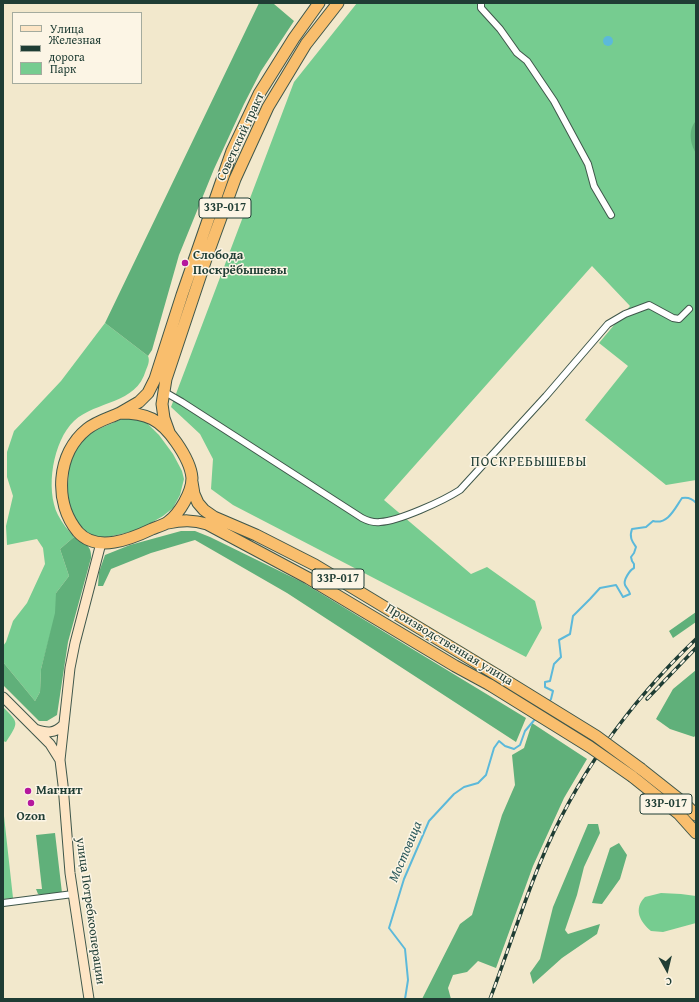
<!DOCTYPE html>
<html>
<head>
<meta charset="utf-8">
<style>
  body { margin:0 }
  #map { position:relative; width:699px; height:1002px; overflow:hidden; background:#f2e8cc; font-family:"Gentium Book Plus",serif }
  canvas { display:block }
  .frame { position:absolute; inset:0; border:4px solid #1f3d34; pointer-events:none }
  .legend { position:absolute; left:12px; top:12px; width:130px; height:72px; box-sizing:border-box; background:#fcf5e5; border:1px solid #a4ab9e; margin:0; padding:5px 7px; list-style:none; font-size:12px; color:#1f3d34 }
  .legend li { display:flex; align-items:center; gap:8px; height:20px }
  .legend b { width:20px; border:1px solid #a4ab9e }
  .north { position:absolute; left:647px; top:950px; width:40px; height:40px; -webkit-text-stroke:3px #fcf5e5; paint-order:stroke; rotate:172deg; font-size:11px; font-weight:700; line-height:16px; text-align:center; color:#1f3d34 }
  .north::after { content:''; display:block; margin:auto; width:14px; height:18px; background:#1f3d34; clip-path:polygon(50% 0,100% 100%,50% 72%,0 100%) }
</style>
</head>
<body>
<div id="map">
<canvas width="699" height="1002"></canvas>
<div class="frame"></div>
<ul class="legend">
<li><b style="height:5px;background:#fde5c5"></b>Улица</li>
<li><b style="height:5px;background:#1f3d34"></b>Железная дорога</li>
<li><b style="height:11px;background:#76cc90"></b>Парк</li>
</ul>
<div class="north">С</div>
</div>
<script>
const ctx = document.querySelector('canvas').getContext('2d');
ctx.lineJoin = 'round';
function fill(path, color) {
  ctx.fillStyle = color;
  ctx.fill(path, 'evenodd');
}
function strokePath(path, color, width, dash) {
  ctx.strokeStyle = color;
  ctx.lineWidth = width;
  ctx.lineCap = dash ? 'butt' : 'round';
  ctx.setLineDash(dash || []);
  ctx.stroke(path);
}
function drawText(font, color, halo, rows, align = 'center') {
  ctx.font = font + ' "Gentium Book Plus",serif';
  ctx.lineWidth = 3;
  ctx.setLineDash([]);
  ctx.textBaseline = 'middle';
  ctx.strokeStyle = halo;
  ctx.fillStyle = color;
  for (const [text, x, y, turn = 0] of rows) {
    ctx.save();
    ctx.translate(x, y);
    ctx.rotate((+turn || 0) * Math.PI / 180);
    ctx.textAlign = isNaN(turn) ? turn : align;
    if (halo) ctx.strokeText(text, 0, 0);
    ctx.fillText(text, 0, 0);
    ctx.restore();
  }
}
fill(new Path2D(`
  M 357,3 L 696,3 L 696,480 L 666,485 L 585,420 L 628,366 L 599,343 L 630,306 L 592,266 L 384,500 L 471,574 L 487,567 L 535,601 L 542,628 L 526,657 L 233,505 L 211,489 L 213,459 L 200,434 L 171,407 L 294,82 Z
  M 105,323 L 148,356 C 150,361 148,365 146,370 C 136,405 97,400 74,421 C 53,441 45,489 58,515 C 62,523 68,530 74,537 L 60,549 L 69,576 L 56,593 L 56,613 L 41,669 L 40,692 L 35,701 L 3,662 L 3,646 L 6,642 L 13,621 L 27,603 L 45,564 L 43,548 L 37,539 L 7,545 L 6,526 L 13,496 L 7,477 L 7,452 L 14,431 L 61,381 Z
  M 136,418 L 147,423 L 159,435 L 173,454 L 182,471 L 184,479 L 180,495 L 173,508 L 163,516 L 139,530 L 103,538 L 94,536 L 85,531 L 77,523 L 67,500 L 69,468 L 75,451 L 82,440 L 94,431 L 122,419 Z
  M 3,707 C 19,723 19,722 6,742 L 3,741 Z
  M 3,807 L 13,898 L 3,899 Z
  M 661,893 L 681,894 L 696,896 L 696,923 L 663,932 L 651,931 C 640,922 633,909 645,897 Z`), '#76cc90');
fill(new Path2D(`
  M 259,3 L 275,3 L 274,4 L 294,21 L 261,71 L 244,104 L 214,169 L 179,255 L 152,350 L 148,356 L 105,323 Z
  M 696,121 L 696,153 C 690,144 688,129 696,121 Z
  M 181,531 L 195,531 L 210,537 L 302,582 L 526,718 L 516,742 L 287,593 L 195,540 L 151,553 L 111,569 L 103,586 L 98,586 L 99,572 L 105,555 L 130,545 Z
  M 74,537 C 84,543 92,545 91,558 L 68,642 L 57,715 L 47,721 L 39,721 L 3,685 L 3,662 L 35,701 L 40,692 L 41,669 L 55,613 L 56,593 L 69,576 L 60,549 Z
  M 696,612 L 696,622 L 673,638 L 669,631 Z
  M 696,670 L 696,735 L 694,737 L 670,729 L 656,719 L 673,689 Z
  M 532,723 L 587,759 L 564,798 L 533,866 L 496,968 L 478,961 L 467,972 L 453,975 L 448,988 L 451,999 L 422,999 L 460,924 L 472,915 L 502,815 L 515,785 L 512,755 L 524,748 Z
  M 588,824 L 598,824 L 600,833 L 584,867 L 577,895 L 565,930 L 568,934 L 600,924 L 597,934 L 562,958 L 533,984 L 530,973 L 540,959 L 553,907 Z
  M 55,833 L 62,893 L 41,895 L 38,894 L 36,889 L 42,889 L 36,835 Z
  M 619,843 L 627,855 L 620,879 L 602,904 L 592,903 L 610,848 Z`), '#60b07a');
fill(new Path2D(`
  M603 41a5 5 0 1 1 10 0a5 5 0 1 1-10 0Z`), '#5cb9da');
strokePath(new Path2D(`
  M 549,702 L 551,699 L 553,691 L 545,687 L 545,682 L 550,681 L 554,664 L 561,657 L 559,640 L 570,634 L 573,616 L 590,599 L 600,588 L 616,585 L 623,597 L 630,594 C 629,590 627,589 625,585 C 623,580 630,570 634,568 L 634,564 L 632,561 L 631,557 L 634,553 L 636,547 C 632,541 629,537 632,529 L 646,527 L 653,521 C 668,525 675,508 682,498 C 688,497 692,498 696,503
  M 405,999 L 408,980 L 405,949 L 389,928 L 404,879 L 429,821 L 454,794 L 464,787 L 478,783 L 486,775 L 494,748 L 499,741 L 505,746 L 514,749 L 520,745 L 525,731 L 536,718`), '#5cb9da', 2);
const street = new Path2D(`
  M 481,3 L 481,8 L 500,29 L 517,53 L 527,61 L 554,101 L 588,164 L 594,186 L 611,215
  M 163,391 L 182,402 L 362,518 C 368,521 373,523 380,522 C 399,521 443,501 460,490 L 546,396 L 608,324 L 625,314 L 649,305 L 673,318 L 679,319 L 689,309
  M 3,903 L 73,894`);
const secondary = new Path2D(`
  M 3,697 L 50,744 L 60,760
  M 35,729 C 46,733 55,734 63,725
  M 89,999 L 70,873 L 63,785 L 60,760 L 70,668 L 75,643 L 101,543`);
const highway = new Path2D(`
  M 120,413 L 139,402 L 148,393 L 155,379 L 182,295 L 232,151 L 259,94 L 294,38 L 319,3
  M 120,413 C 147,413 160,419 176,442 C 183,452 191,465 192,478 C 192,492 180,513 168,522 C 164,525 157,527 152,529 C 131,539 97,553 78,532 C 53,502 57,453 87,429 C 97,421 109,418 120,413 Z
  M 169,432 L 164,418 L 162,404 L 166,379 L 207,256 L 235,179 L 268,107 L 306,44 L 338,3
  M 192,482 L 194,494 L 198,503 L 204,510 L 214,517 L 256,535 L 315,565 L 497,675
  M 168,523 C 183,520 193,520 207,524 L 308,578 L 455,666 L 490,685
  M 641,769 L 684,803 L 696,815
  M 633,777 L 679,814 L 696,833`);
strokePath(street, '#3f574b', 8);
strokePath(secondary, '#3f574b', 11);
strokePath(highway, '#3f574b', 13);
strokePath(street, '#fff', 6);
strokePath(secondary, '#fde5c5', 9);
strokePath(highway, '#f9be6d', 11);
const rail = new Path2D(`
  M 647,699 L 696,648
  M 490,999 C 507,954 522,907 540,863 C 575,778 630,702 696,639`);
strokePath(rail, '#1f3d34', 3.5);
strokePath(rail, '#fcf5e5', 2, [6]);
const highwayBridge = new Path2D(`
  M 497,675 L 596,736 L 641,769
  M 490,685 L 590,747 L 633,777`);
strokePath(highwayBridge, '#3f574b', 13, []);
strokePath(highwayBridge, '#f9be6d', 11);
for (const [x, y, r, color] of [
  [185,263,4,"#b5179e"],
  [28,791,4,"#b5179e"],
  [31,803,4,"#b5179e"]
]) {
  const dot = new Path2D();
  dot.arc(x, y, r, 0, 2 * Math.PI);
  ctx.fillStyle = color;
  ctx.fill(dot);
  strokePath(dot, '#fcf5e5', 1.5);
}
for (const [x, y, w] of [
  [225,208,52],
  [338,579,52],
  [666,804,52]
]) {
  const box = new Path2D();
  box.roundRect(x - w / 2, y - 10, w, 20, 3);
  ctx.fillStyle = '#fcf5e5';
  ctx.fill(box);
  strokePath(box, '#1f3d34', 1);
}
drawText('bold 12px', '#1f3d34', null, [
  ["33Р-017",225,208],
  ["33Р-017",338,579],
  ["33Р-017",666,804]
]);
drawText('13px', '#1f3d34', '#fcf5e5', [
  ["Советский тракт",241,137,-65],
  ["Производственная улица",449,645,31],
  ["улица Потребкооперации",90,911,82]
]);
drawText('bold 13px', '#1f3d34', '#fcf5e5', [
  ["Слобода",193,256],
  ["Поскрёбышевы",193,271],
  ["Магнит",36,791],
  ["Ozon",31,817,"center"]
], 'left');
ctx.letterSpacing = '1px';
drawText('14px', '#1f3d34', '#fcf5e5', [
  ["ПОСКРЕБЫШЕВЫ",529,462]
]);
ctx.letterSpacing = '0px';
drawText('italic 14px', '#2e5c5e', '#fcf5e5', [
  ["Мостовица",406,852,-67]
]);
</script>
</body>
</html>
